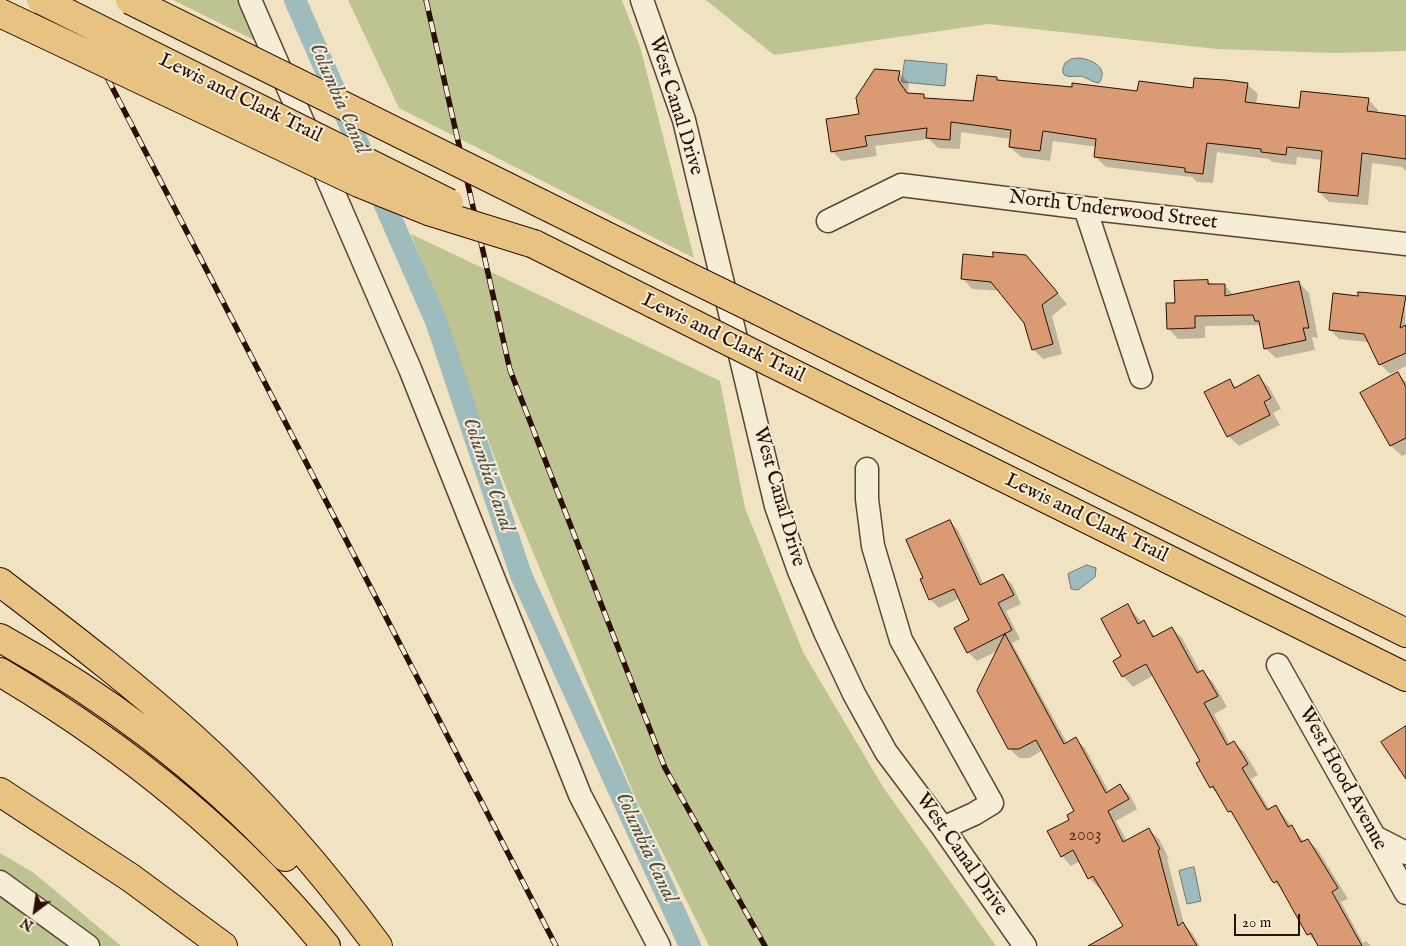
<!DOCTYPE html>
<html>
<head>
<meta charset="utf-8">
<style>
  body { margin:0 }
  #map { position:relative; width:1406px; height:946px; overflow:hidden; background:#f1e3c2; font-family:"IM FELL English",serif }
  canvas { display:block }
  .north { position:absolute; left:10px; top:886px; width:50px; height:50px; -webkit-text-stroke:4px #f6edd7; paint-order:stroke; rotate:211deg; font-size:14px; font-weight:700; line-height:20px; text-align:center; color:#2b0f04 }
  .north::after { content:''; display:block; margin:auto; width:18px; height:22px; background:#2b0f04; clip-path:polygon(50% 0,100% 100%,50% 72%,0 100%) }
  .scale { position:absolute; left:1234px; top:914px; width:66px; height:22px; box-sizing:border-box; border:2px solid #2b0f04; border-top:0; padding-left:6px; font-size:15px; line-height:18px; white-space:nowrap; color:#2b0f04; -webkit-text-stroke:4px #f6edd7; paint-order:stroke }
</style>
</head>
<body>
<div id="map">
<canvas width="1406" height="946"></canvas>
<div class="north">N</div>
<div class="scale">20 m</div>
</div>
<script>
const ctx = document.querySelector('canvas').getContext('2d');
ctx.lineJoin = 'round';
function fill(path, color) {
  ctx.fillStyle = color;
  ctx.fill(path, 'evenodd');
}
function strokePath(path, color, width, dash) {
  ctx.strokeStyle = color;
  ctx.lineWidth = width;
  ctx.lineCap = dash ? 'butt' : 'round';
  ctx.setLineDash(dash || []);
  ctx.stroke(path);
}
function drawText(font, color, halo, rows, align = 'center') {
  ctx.font = font + ' "IM FELL English",serif';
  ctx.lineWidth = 4;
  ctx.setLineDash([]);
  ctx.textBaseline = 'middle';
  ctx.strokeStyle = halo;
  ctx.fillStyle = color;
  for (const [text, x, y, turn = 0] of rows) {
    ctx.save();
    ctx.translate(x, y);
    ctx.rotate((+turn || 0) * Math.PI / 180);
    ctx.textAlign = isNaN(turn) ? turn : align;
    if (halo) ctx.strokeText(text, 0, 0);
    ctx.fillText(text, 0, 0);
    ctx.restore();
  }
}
fill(new Path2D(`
  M 173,0 L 243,0 L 260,43 Z
  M 348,0 L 622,0 L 641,50 L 694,258 L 399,108 Z
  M 706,0 L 1406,0 L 1406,51 L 1334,53 L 1217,49 L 988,24 L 774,55 Z
  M 411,234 L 720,381 L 745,508 L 803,652 L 883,787 L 996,946 L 709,946 L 636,799 L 505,485 Z
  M 0,853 L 34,873 L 121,946 L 0,946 Z`), '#bdc391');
const water = new Path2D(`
  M 1080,58 C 1093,60 1109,68 1099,83 C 1093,82 1090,80 1084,77 C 1077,74 1056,83 1065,63 L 1071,59 Z
  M 905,60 L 947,64 L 945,86 L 902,82 Z
  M 1087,565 L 1096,568 L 1095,577 L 1078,590 L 1071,589 L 1068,574 Z
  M 1194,867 L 1201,901 L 1187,904 L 1179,871 Z`);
fill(water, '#9ebcbd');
strokePath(water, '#707773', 1);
fill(new Path2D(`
  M 899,73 L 909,83 L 908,91 L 910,94 L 923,95 L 927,99 L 975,103 L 996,79 L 999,82 L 1138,92 L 1247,84 L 1258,94 L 1256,104 L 1300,109 L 1368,99 L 1378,110 L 1378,114 L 1406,117 L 1406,171 L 1402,167 L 1372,163 L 1368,205 L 1329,202 L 1319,192 L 1322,160 L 1297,157 L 1296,165 L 1272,162 L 1269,159 L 1217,152 L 1213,183 L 1197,182 L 1192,177 L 1106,167 L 1096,157 L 1097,147 L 1053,141 L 1050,161 L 1021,157 L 1010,147 L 1011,139 L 961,132 L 960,149 L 938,148 L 929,139 L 875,146 L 877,156 L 842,161 L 832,151 L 860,115 Z
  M 1033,265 L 1067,304 L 1052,316 L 1062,354 L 1043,359 L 1033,349 L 1025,322 L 1001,291 L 972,289 L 962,278 Z
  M 1208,281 L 1212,285 L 1224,285 L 1234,295 L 1299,283 L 1309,293 L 1318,338 L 1312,337 L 1315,350 L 1276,358 L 1265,348 L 1260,325 L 1205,326 L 1205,338 L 1178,339 L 1168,328 L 1176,304 Z
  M 1405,297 L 1406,366 L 1390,374 L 1380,364 L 1369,342 L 1339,339 L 1330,330 L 1359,298 Z
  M 1398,374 L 1406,382 L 1406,454 L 1402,456 L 1391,446 L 1362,394 Z
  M 1259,377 L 1269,387 L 1281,409 L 1273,413 L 1280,425 L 1239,446 L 1228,436 L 1230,381 L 1237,388 Z
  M 949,521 L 958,530 L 984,585 L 1003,576 L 1012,584 L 1021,604 L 1006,611 L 1020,639 L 1012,643 L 1067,743 L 1076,739 L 1085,748 L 1109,792 L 1120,786 L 1130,795 L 1137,809 L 1116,821 L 1127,841 L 1149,830 L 1159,839 L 1169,859 L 1167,859 L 1184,924 L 1192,933 L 1200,946 L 1098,946 L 1125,927 L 1101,887 L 1099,888 L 1089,878 L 1080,861 L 1071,866 L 1062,856 L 1071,820 L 1076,812 L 1043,750 L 1029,758 L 1019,758 L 1009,748 L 999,650 L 977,661 L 968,652 L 956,628 L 970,620 L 960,598 L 939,608 L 930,599 L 925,578 Z
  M 1127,606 L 1156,637 L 1172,628 L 1182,638 L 1201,673 L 1203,672 L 1213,682 L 1227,707 L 1214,714 L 1230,744 L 1234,742 L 1245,753 L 1258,775 L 1251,779 L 1270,810 L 1276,806 L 1304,842 L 1308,840 L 1318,850 L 1348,899 L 1341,902 L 1363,943 L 1366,941 L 1371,946 L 1320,946 L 1308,934 L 1283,891 L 1273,880 L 1239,822 L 1211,787 L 1202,761 L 1154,675 L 1133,687 L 1123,676 Z`), '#0003');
strokePath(new Path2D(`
  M 295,0 L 436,321 L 521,575 L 690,946`), '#9ebcbd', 22);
const building = new Path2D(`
  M 875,69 L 900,71 L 898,80 L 907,93 L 924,94 L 924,98 L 973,101 L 977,75 L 997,77 L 997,80 L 1072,87 L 1072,83 L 1137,91 L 1139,81 L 1193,88 L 1194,78 L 1225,80 L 1248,83 L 1245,102 L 1299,108 L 1301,91 L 1369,98 L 1367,111 L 1406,116 L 1406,159 L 1362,153 L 1358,196 L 1318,192 L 1322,151 L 1287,147 L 1286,155 L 1261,152 L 1261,149 L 1207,143 L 1203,174 L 1185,172 L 1185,168 L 1094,157 L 1096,139 L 1043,131 L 1040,151 L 1009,147 L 1011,130 L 951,122 L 950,140 L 926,138 L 927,128 L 865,136 L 867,146 L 831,152 L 826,119 L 859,114 L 856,98 Z
  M 993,252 L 1026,255 L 1058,293 L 1042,305 L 1053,344 L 1032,350 L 1024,323 L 991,282 L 961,279 L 963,254 L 993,257 Z
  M 1208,280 L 1208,284 L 1225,284 L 1225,296 L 1299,281 L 1309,328 L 1303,328 L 1306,340 L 1264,349 L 1259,321 L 1255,321 L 1253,315 L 1195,316 L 1195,328 L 1167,329 L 1166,303 L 1175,303 L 1174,281 Z
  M 1358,292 L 1406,296 L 1400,328 L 1406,325 L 1406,353 L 1379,365 L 1364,334 L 1329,330 L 1333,293 L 1358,296 Z
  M 1398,372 L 1406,387 L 1406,438 L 1390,446 L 1360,393 Z
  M 1259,375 L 1271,398 L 1264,402 L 1270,415 L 1227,437 L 1204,392 L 1230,379 L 1234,388 Z
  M 950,520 L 980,585 L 1003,574 L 1014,595 L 998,603 L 1012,630 L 967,653 L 954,628 L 969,620 L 954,589 L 929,600 L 920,579 L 923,578 L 906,540 Z
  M 1128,604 L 1138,624 L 1144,620 L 1153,637 L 1172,627 L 1197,673 L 1203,670 L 1218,696 L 1204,703 L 1227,745 L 1234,741 L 1248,764 L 1242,768 L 1267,810 L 1276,805 L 1288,827 L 1292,825 L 1301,842 L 1308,839 L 1338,888 L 1332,892 L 1362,946 L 1318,946 L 1311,933 L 1307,935 L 1277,881 L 1274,883 L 1272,881 L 1231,811 L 1228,812 L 1213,786 L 1210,788 L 1196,763 L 1200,761 L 1146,664 L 1122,677 L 1113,661 L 1121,656 L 1101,619 Z
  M 1005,634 L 1064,744 L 1076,737 L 1106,793 L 1120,784 L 1129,799 L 1108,811 L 1123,842 L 1149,828 L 1160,849 L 1158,850 L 1178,926 L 1183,922 L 1197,946 L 1088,946 L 1123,926 L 1093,876 L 1088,879 L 1073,850 L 1061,857 L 1047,831 L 1069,820 L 1067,815 L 1074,811 L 1036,740 L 1019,749 L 1008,749 L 977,691 Z
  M 1406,726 L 1406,779 L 1381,742 Z`);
fill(building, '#da9a73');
strokePath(building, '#2b0f04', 1);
const minor = new Path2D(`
  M 250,0 L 410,369 L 580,795 L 659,946
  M 642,0 L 684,120 L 776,506 L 799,571 L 825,632 L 854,694 L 886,752 L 943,828 L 1025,946
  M 1085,208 L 1141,377
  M 828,221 L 901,185 L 1085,208 L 1406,244
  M 867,469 L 867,499 L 873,546 L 901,640 L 992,803 L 974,814 L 943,828
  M 1278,665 L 1406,893
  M 1375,837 L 1406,853
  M 0,882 L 88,946`);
const highway = new Path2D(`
  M 542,204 L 679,272
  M 534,244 L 654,304
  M 759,311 L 1406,633
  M 770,362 L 1406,677
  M 0,582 C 65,632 131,682 192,737 C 261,799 323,871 378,946
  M 0,638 C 104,695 203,770 285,857
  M 0,672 C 121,744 237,836 326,946
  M 0,792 L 131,878 L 223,946`);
strokePath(minor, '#5c4434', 25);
strokePath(highway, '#2b0f04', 30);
strokePath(minor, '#f6edd7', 22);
strokePath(highway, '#e8c281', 28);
const rail = new Path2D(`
  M 67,0 L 556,946
  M 426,0 L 510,370 L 665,768 L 765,946`);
strokePath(rail, '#2b0f04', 5.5);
strokePath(rail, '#f6edd7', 4, [11]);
const highwayBridge = new Path2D(`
  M 41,0 L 449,203
  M 130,0 L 542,204
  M 0,13 L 359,183 L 431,212 L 534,244
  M 679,272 L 759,311
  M 654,304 L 770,362`);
strokePath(highwayBridge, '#2b0f04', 30, []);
strokePath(highwayBridge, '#e8c281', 28);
drawText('18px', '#573220', null, [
  ["2003",1085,836]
]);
drawText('20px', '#2b0f04', '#f6edd7', [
  ["Lewis and Clark Trail",240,99,26],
  ["West Canal Drive",675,106,73],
  ["North Underwood Street",1113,211,7],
  ["Lewis and Clark Trail",723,339,26],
  ["West Canal Drive",778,497,74],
  ["Lewis and Clark Trail",1086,519,26],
  ["West Hood Avenue",1342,779,61],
  ["West Canal Drive",961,855,55]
]);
drawText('italic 21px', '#534c45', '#f6edd7', [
  ["Columbia Canal",338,99,66],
  ["Columbia Canal",487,475,71],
  ["Columbia Canal",645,848,65]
]);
</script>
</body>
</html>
